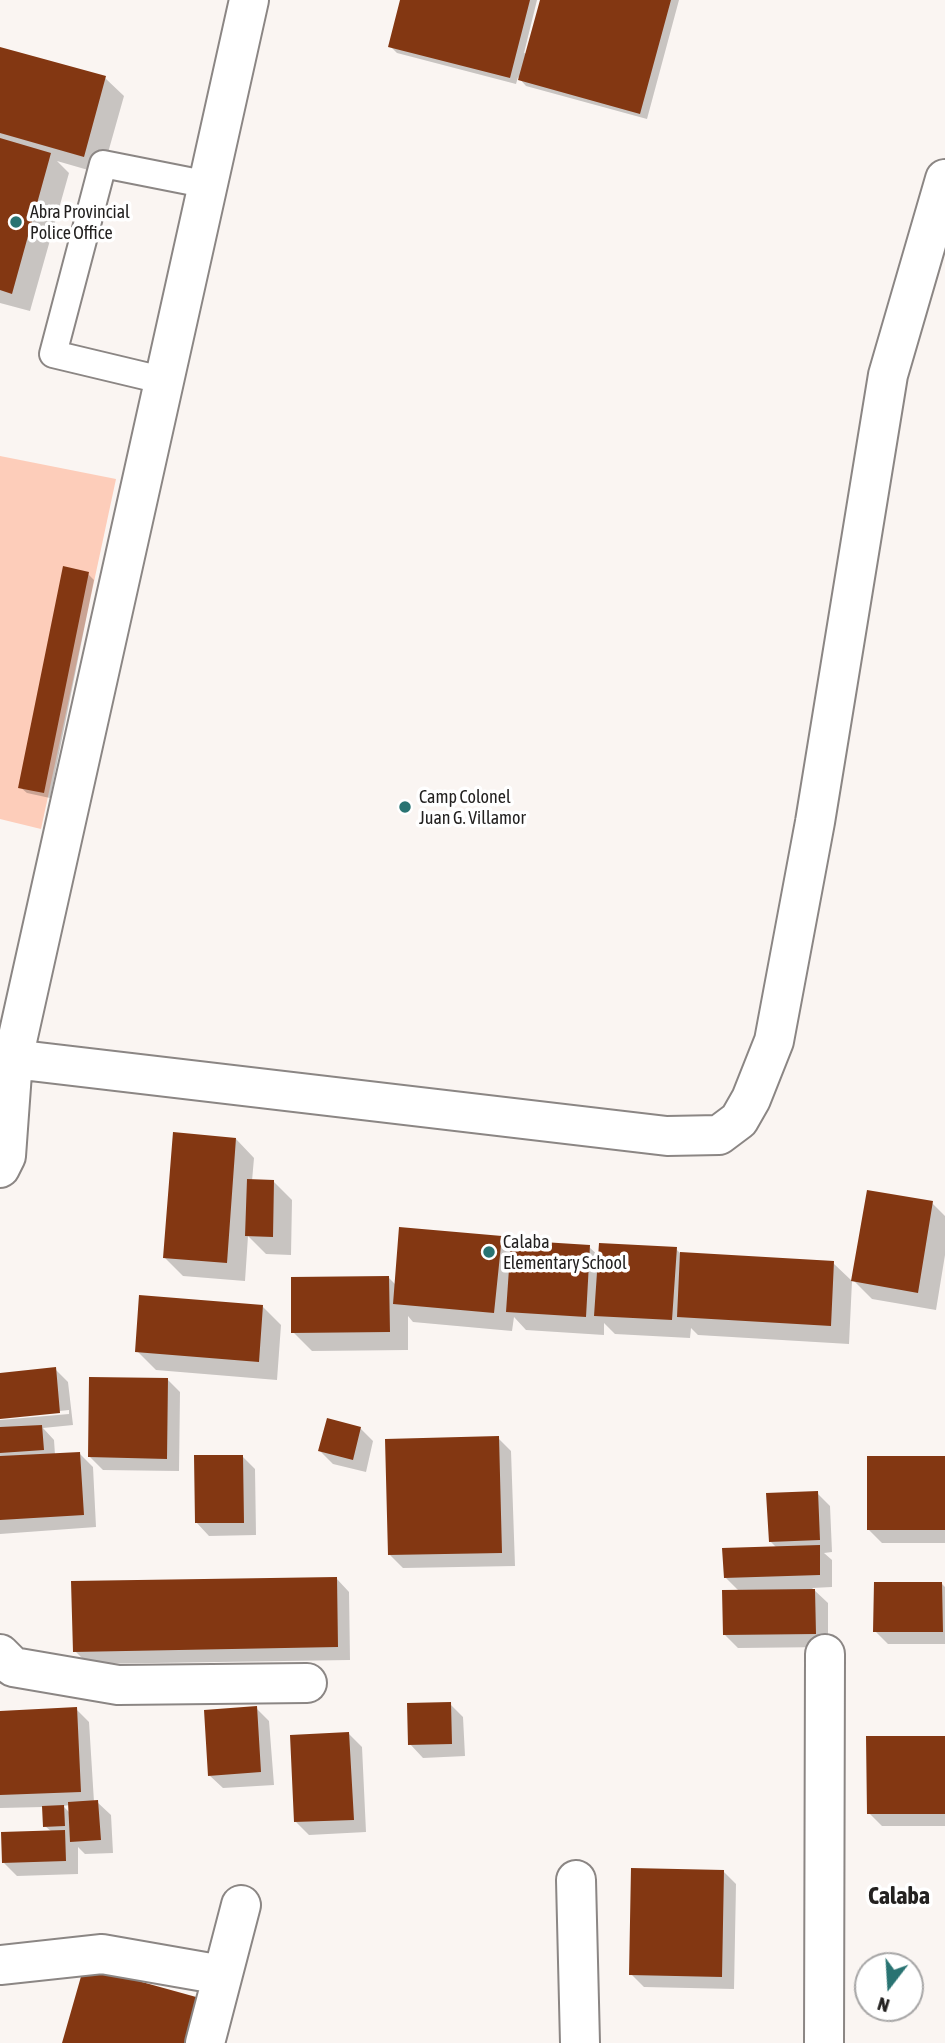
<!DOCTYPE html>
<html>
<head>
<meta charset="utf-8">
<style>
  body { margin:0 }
  #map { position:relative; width:945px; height:2043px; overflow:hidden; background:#faf5f2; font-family:"Asap Condensed",sans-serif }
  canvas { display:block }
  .north { position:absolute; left:854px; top:1952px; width:70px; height:70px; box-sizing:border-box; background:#fff; border:2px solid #a7a6a6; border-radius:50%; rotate:197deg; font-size:19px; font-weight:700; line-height:28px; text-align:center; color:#232120 }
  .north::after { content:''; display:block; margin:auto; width:24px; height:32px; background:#297372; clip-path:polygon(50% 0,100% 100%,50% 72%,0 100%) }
</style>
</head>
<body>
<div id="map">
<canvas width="945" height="2043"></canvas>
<div class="north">N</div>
</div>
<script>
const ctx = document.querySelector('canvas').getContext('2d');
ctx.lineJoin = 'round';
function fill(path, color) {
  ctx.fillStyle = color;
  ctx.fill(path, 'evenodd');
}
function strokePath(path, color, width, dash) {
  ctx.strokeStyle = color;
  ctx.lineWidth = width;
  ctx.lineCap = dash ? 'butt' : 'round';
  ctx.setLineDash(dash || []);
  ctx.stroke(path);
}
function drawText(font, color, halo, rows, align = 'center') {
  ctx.font = font + ' "Asap Condensed",sans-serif';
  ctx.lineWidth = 7;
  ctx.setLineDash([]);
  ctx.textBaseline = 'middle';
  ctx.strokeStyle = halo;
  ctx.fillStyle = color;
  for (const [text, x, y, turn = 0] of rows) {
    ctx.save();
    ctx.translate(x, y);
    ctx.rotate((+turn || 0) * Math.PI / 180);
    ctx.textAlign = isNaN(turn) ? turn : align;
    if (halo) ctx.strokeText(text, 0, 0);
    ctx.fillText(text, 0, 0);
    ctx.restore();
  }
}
fill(new Path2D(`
  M 0,456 L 116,479 L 41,829 L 0,819 Z`), '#fdcdba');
fill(new Path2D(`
  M 402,0 L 537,0 L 524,53 L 527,54 L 542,0 L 679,0 L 647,119 L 526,86 L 518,77 L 516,84 L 397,53 L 390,46 Z
  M 0,48 L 105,78 L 124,96 L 102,174 L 57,161 L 69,173 L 30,311 L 0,303 Z
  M 88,574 L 94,580 L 50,798 L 27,793 L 20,787 Z
  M 236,1139 L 254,1158 L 252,1181 L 274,1182 L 292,1200 L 291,1255 L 266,1254 L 248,1236 L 245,1281 L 183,1276 L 164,1257 Z
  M 932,1203 L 945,1216 L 945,1255 L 936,1310 L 872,1299 L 853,1280 Z
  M 501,1238 L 512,1249 L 589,1247 L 600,1257 L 676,1249 L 680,1253 L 833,1263 L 852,1281 L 849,1344 L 698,1335 L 691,1328 L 690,1338 L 615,1334 L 604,1323 L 604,1335 L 526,1330 L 514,1317 L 512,1331 L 413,1322 L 408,1316 L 408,1350 L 312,1351 L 293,1332 L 389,1278 L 396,1285 Z
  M 262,1306 L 281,1325 L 277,1380 L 156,1370 L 137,1351 Z
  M 55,1369 L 68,1382 L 73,1425 L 43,1428 L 54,1440 L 55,1455 L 80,1454 L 93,1467 L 96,1527 L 0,1534 L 0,1420 L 69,1414 L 69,1410 L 0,1417 L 0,1374 Z
  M 167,1379 L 180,1392 L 179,1471 L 103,1470 L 90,1457 Z
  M 360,1428 L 373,1441 L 366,1472 L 333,1464 L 320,1451 Z
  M 498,1438 L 511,1451 L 515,1566 L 403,1568 L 390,1555 Z
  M 242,1456 L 255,1469 L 256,1535 L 209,1536 L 196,1522 Z
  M 945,1458 L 945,1543 L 882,1543 L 869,1530 Z
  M 817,1493 L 830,1506 L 832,1552 L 824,1553 L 832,1560 L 832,1587 L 812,1588 L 828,1603 L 828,1647 L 738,1648 L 725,1635 L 740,1592 L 725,1577 L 777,1548 L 770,1541 Z
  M 336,1578 L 349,1592 L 350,1660 L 88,1664 L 75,1651 Z
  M 942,1584 L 945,1587 L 945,1644 L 888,1644 L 875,1631 Z
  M 450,1704 L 463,1717 L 465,1756 L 423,1758 L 410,1744 Z
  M 256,1708 L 269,1721 L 274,1785 L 223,1788 L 209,1775 Z
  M 76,1709 L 89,1722 L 94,1802 L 97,1802 L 111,1815 L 113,1853 L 85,1854 L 78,1847 L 78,1874 L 17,1876 L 4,1863 L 52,1832 L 45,1826 L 43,1807 L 0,1808 L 0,1712 ZM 70,1805 L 70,1813 L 63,1806 Z
  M 349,1734 L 362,1747 L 366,1832 L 309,1835 L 296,1822 Z
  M 945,1738 L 945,1826 L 882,1826 L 869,1813 Z
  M 723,1871 L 736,1884 L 734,1989 L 644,1987 L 631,1974 Z`), '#0003');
fill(new Path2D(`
  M 400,0 L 530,0 L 510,78 L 388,47 Z
  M 540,0 L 671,0 L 640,114 L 518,80 Z
  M 0,47 L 106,76 L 84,157 L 0,133 Z
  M 0,138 L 51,153 L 12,294 L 0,290 Z
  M 63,566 L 89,572 L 44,793 L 18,788 Z
  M 173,1132 L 236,1138 L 227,1263 L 163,1258 Z
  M 247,1179 L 274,1180 L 273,1237 L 245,1236 Z
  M 867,1190 L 933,1201 L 918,1293 L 851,1281 Z
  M 399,1227 L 502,1236 L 494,1313 L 393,1304 Z
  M 511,1240 L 590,1245 L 586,1317 L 506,1312 Z
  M 599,1243 L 677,1247 L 672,1320 L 594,1316 Z
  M 680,1252 L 834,1261 L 831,1326 L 677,1317 Z
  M 389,1276 L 390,1332 L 291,1333 L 291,1277 Z
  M 139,1295 L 263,1305 L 259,1362 L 135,1352 Z
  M 56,1367 L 60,1413 L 0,1419 L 0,1373 Z
  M 89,1377 L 168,1378 L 167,1459 L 88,1457 Z
  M 327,1418 L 361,1427 L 353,1460 L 318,1451 Z
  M 42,1425 L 44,1450 L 0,1453 L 0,1427 Z
  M 499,1436 L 502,1553 L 388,1555 L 385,1439 Z
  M 80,1452 L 84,1515 L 0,1520 L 0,1456 Z
  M 194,1455 L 243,1455 L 244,1523 L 195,1523 Z
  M 867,1456 L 945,1456 L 945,1530 L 867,1530 Z
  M 818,1491 L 820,1540 L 769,1542 L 766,1493 Z
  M 820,1545 L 820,1575 L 724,1578 L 722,1548 Z
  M 337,1577 L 338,1647 L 73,1652 L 71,1581 Z
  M 874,1582 L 942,1582 L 943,1632 L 873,1632 Z
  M 815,1589 L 816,1634 L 723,1635 L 722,1590 Z
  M 451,1702 L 452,1744 L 408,1745 L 407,1703 Z
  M 257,1706 L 261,1772 L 208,1776 L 204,1710 Z
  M 77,1707 L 81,1792 L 0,1795 L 0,1711 Z
  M 349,1732 L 354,1820 L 294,1822 L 290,1735 Z
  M 866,1736 L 945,1736 L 945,1814 L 867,1814 Z
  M 98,1800 L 101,1840 L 70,1842 L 68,1802 Z
  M 64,1805 L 65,1826 L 43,1827 L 42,1806 Z
  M 65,1830 L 66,1861 L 2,1863 L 1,1832 Z
  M 631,1868 L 724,1870 L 722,1977 L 629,1975 Z
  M 84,1966 L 207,2000 L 195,2043 L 62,2043 Z`), '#833712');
const lane = new Path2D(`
  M 166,381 L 53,354 L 103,164 L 209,185`);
const street = new Path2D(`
  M 249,0 L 13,1059 L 667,1136 L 719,1135 L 739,1120 L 751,1099 L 774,1041 L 815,822 L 888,375 L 945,179
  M 0,1168 L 6,1156 L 13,1059
  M 0,1654 L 13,1667 L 118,1685 L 307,1683
  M 576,1880 L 580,2043
  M 0,1965 L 102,1954 L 222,1975
  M 205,2043 L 241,1905
  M 824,2043 L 825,1654`);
strokePath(lane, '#8b8684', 30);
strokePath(street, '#8b8684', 42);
strokePath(lane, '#fff', 26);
strokePath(street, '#fff', 38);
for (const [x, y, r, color] of [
  [16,222,7,"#297372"],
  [405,807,7,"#297372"],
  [489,1252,7,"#297372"]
]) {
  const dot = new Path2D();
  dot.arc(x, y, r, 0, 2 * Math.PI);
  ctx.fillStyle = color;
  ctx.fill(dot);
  strokePath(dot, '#fff', 2.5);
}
drawText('18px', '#232120', '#fff', [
  ["Abra Provincial",30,212],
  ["Police Office",30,233],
  ["Camp Colonel",419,797],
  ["Juan G. Villamor",419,818],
  ["Calaba",503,1242],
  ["Elementary School",503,1263]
], 'left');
drawText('bold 24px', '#232120', '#fff', [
  ["Calaba",899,1896]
]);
</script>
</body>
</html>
